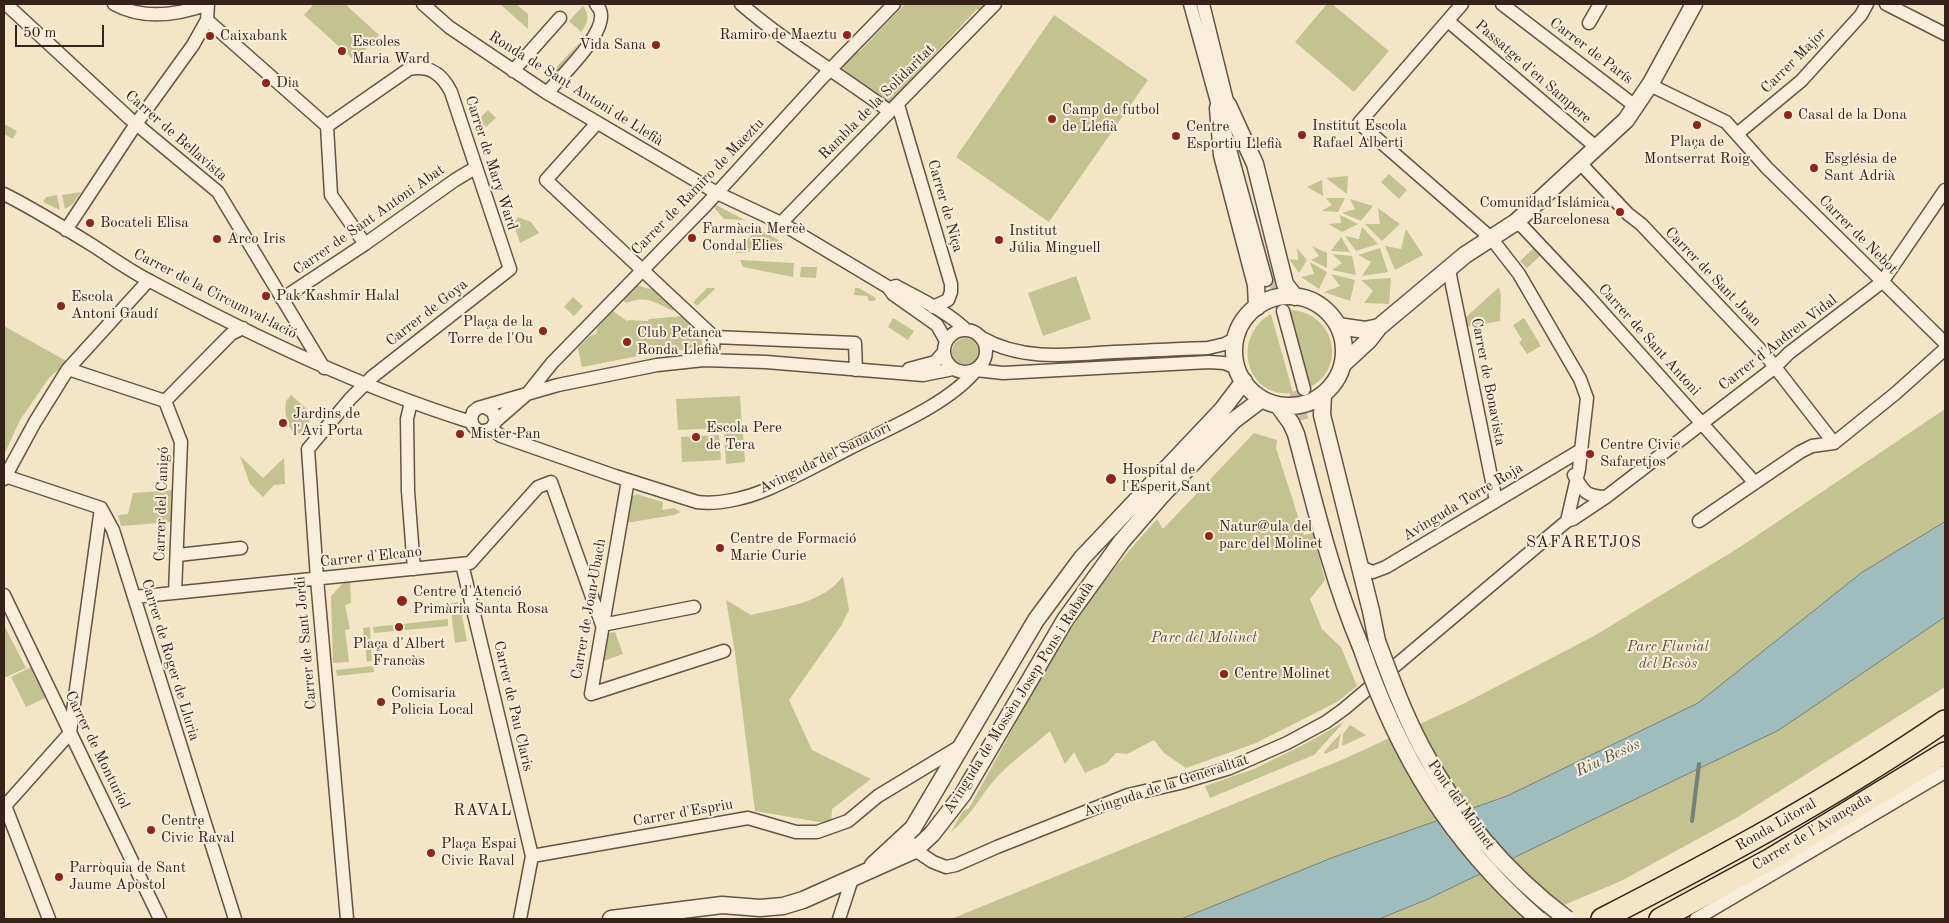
<!DOCTYPE html>
<html>
<head>
<meta charset="utf-8">
<style>
  body { margin:0 }
  #map { position:relative; width:1949px; height:923px; overflow:hidden; background:#f5e5c7; font-family:"Old Standard TT",serif }
  canvas { display:block }
  .frame { position:absolute; inset:0; border:5px solid #362219; pointer-events:none }
  .scale { position:absolute; left:15px; top:25px; width:89px; height:22px; box-sizing:border-box; border:2px solid #362219; border-top:0; padding-left:6px; font-size:15px; line-height:18px; white-space:nowrap; color:#362219; -webkit-text-stroke:4px #f8eedb; paint-order:stroke }
</style>
</head>
<body>
<div id="map">
<canvas width="1949" height="923"></canvas>
<div class="frame"></div>
<div class="scale">50 m</div>
</div>
<script>
const ctx = document.querySelector('canvas').getContext('2d');
ctx.lineJoin = 'round';
function fill(path, color) {
  ctx.fillStyle = color;
  ctx.fill(path, 'evenodd');
}
function strokePath(path, color, width, dash) {
  ctx.strokeStyle = color;
  ctx.lineWidth = width;
  ctx.lineCap = dash ? 'butt' : 'round';
  ctx.setLineDash(dash || []);
  ctx.stroke(path);
}
function drawText(font, color, halo, rows, align = 'center') {
  ctx.font = font + ' "Old Standard TT",serif';
  ctx.lineWidth = 4;
  ctx.setLineDash([]);
  ctx.textBaseline = 'middle';
  ctx.strokeStyle = halo;
  ctx.fillStyle = color;
  for (const [text, x, y, turn = 0] of rows) {
    ctx.save();
    ctx.translate(x, y);
    ctx.rotate((+turn || 0) * Math.PI / 180);
    ctx.textAlign = isNaN(turn) ? turn : align;
    if (halo) ctx.strokeText(text, 0, 0);
    ctx.fillText(text, 0, 0);
    ctx.restore();
  }
}
fill(new Path2D(`
  M 314,4 L 345,4 L 379,35 L 355,61 L 304,15 Z
  M 506,4 L 516,4 L 528,14 L 528,29 L 501,5 Z
  M 905,4 L 987,4 L 980,11 L 977,9 L 900,91 L 902,93 L 891,102 L 888,102 L 843,71 L 842,67 L 856,51 L 859,52 Z
  M 1327,4 L 1332,4 L 1389,51 L 1354,92 L 1295,42 Z
  M 583,6 C 590,15 588,24 581,32 L 569,21 Z
  M 1054,15 L 1148,80 L 1049,222 L 956,157 Z
  M 581,41 L 554,77 L 550,74 Z
  M 488,110 L 496,118 L 486,127 L 478,120 Z
  M 4,124 L 17,131 L 13,139 L 4,134 Z
  M 1389,174 L 1407,190 L 1399,199 L 1381,182 Z
  M 1348,176 L 1347,194 L 1326,178 Z
  M 1322,180 L 1323,196 L 1307,187 Z
  M 81,192 L 73,204 L 65,209 L 62,195 Z
  M 57,195 L 60,210 L 43,202 L 46,197 Z
  M 1326,198 L 1345,198 L 1338,212 L 1321,211 L 1332,205 Z
  M 1350,199 L 1373,206 L 1361,221 L 1342,213 L 1355,209 Z
  M 714,205 L 716,205 L 745,220 L 724,219 L 715,209 Z
  M 1378,208 L 1400,224 L 1382,241 L 1365,224 L 1380,224 Z
  M 1340,215 L 1358,224 L 1342,232 L 1328,224 L 1341,223 Z
  M 518,217 L 531,222 L 539,233 L 520,243 L 514,224 Z
  M 1362,227 L 1378,244 L 1356,251 L 1345,236 L 1359,239 Z
  M 758,228 L 785,244 L 781,250 L 735,253 Z
  M 1406,229 L 1423,255 L 1395,270 L 1385,246 L 1401,249 Z
  M 1341,237 L 1350,252 L 1331,251 Z
  M 1312,246 L 1327,253 L 1327,268 L 1311,260 L 1319,256 Z
  M 1535,247 L 1541,255 L 1527,268 L 1520,261 Z
  M 1297,248 L 1307,260 L 1299,273 L 1289,259 L 1298,260 Z
  M 1380,248 L 1388,272 L 1362,276 L 1371,262 L 1358,255 Z
  M 1332,254 L 1352,256 L 1356,275 L 1332,270 L 1342,263 Z
  M 740,260 L 794,263 L 793,277 L 743,267 Z
  M 1310,262 L 1327,272 L 1319,289 L 1301,277 L 1314,274 Z
  M 801,267 L 817,267 L 816,278 L 800,277 Z
  M 1331,274 L 1355,280 L 1350,301 L 1324,292 L 1340,286 Z
  M 1076,276 L 1091,319 L 1043,336 L 1028,293 Z
  M 1391,278 L 1389,304 L 1364,303 L 1373,291 L 1361,280 Z
  M 637,285 L 649,289 L 651,287 L 675,309 L 673,311 C 654,302 647,295 626,303 L 623,300 Z
  M 1499,287 L 1501,296 L 1500,321 L 1465,327 L 1464,319 Z
  M 707,288 L 714,288 L 715,289 L 697,306 L 693,302 Z
  M 855,288 L 859,288 L 876,298 L 875,301 L 869,301 L 867,296 L 854,295 Z
  M 573,297 L 583,306 L 574,316 L 564,307 Z
  M 1285,310 C 1334,307 1351,370 1306,389 Z
  M 613,311 L 627,321 L 629,320 L 648,321 L 649,319 L 682,316 C 692,325 704,333 702,348 L 654,353 L 582,367 L 578,348 L 590,336 L 596,334 L 598,327 Z
  M 1271,314 L 1293,393 C 1245,399 1231,336 1271,314 Z
  M 893,318 L 914,331 L 908,340 L 888,327 Z
  M 1524,318 L 1541,346 L 1527,354 L 1519,342 L 1522,340 L 1513,325 Z
  M 4,326 L 68,362 L 49,378 L 20,420 L 4,455 Z
  M952 352a14 14 0 1 1 28 0a14 14 0 1 1-28 0Z
  M 291,395 L 310,412 L 309,424 L 297,437 C 287,427 284,414 286,401 Z
  M 740,396 L 742,427 L 678,430 L 676,399 Z
  M 1945,409 L 1945,522 L 1861,573 L 1698,703 L 1507,796 L 1334,857 L 1181,919 L 951,919 L 1344,759 L 1463,704 L 1594,636 L 1740,547 Z
  M 743,433 L 745,462 L 726,464 L 724,434 Z
  M 1254,433 L 1277,440 L 1276,448 L 1304,535 L 1313,533 L 1325,580 L 1310,599 L 1322,629 L 1341,647 L 1357,686 L 1337,702 L 1256,743 L 1186,768 L 1164,753 L 1154,740 L 1127,754 L 1116,753 L 1107,763 L 1085,773 L 1074,752 L 1065,764 L 1050,731 C 1031,748 1007,764 991,784 C 978,801 968,818 951,832 L 963,811 L 969,808 C 1007,741 1042,671 1085,607 C 1107,576 1132,547 1157,519 L 1163,529 Z
  M 719,435 L 721,460 L 682,462 L 681,437 Z
  M 240,456 L 263,478 L 284,458 L 285,484 L 274,485 L 263,497 L 250,484 Z
  M 174,490 L 172,522 L 121,526 L 118,515 L 128,514 L 133,493 Z
  M 636,494 L 663,502 L 662,510 L 674,508 L 681,512 L 674,515 L 626,523 L 630,498 Z
  M 843,576 L 849,610 L 841,626 L 789,700 L 812,750 L 871,779 L 832,809 L 831,824 L 755,811 L 735,653 L 726,600 L 751,615 C 783,607 823,604 843,576 Z
  M 345,581 L 350,581 L 351,603 L 345,605 L 350,629 L 345,630 L 349,662 L 333,663 L 331,596 Z
  M 459,602 L 467,641 L 455,643 L 451,610 L 452,603 Z
  M 1945,617 L 1945,687 L 1738,817 L 1621,881 L 1531,919 L 1379,919 L 1428,899 L 1779,730 Z
  M 448,619 L 448,626 L 374,633 L 373,627 Z
  M 4,625 L 26,668 L 4,678 Z
  M 370,627 L 372,661 L 367,662 L 363,628 Z
  M 615,632 L 623,654 L 601,662 L 609,633 Z
  M 373,666 L 374,672 L 337,676 L 336,670 Z
  M 31,667 L 47,697 L 26,707 L 11,677 Z
  M 1344,722 L 1314,755 L 1210,798 L 1205,786 L 1254,769 L 1303,745 Z
  M 1350,725 L 1366,735 L 1342,746 L 1343,734 Z
  M 1341,733 L 1338,748 L 1325,754 L 1324,752 Z`), '#c2c391');
const water = new Path2D(`
  M 1945,522 L 1945,617 L 1779,730 L 1428,899 L 1379,919 L 1181,919 L 1334,857 L 1507,796 L 1698,703 L 1861,573 Z`);
fill(water, '#9fbdbd');
strokePath(water, '#757f7b', 1);
strokePath(new Path2D(`
  M 1692,821 L 1699,764`), '#757f7b', 4);
strokePath(new Path2D(`
  M 1274,278 L 1283,311
  M 1295,391 L 1304,426`), '#cfbea4', 12, [12, 6]);
const minor = new Path2D(`
  M 6,4 L 129,118 L 218,192 L 324,368
  M 114,4 C 143,20 178,15 208,4
  M 423,4 L 449,27 L 547,93 L 717,193 L 781,223 L 888,287 L 893,294 L 937,325 L 946,341
  M 741,4 C 787,44 841,75 889,111
  M 1190,4 L 1266,280
  M 1203,4 L 1230,113
  M 1502,4 L 1635,106
  M 1886,4 L 1945,34
  M 207,20 L 327,126 L 331,195 L 365,244
  M 1448,21 L 1597,148
  M 1589,23 L 1600,4
  M 513,71 L 560,18
  M 1650,85 L 1726,122 L 1767,168 L 1945,343
  M 547,93 C 560,77 609,32 600,10 C 599,8 597,6 596,4
  M 898,105 L 951,284 L 951,292 L 948,300 L 933,307
  M 597,123 L 546,180 L 714,337 L 712,360
  M 327,126 L 409,69 C 430,65 442,74 451,92 L 510,269 L 372,377 L 350,399 L 308,449 L 317,579 L 347,919
  M 1737,134 L 1801,81 L 1861,15 L 1867,4
  M 1580,163 L 1628,214 L 1641,224 L 1768,358 L 1834,443
  M 4,194 C 34,209 63,227 92,245 C 111,257 130,271 150,281 C 253,336 359,387 471,422
  M 1516,222 L 1523,227 L 1588,296 L 1755,483
  M 781,223 L 995,4
  M 66,230 L 136,124 L 193,45 L 207,20 L 208,4
  M 1449,270 L 1496,501
  M 893,287 L 896,286 C 919,299 947,311 966,330
  M 282,299 L 365,244 L 455,180 L 475,168
  M 1283,311 L 1304,389
  M944 351a21 21 0 1 1 42 0a21 21 0 1 1-42 0Z
  M 714,337 L 855,343 L 856,370
  M 982,338 C 1022,361 1069,355 1113,352 C 1144,351 1176,349 1208,348 L 1225,344 L 1236,338
  M 68,369 L 165,401 L 181,442 L 175,593
  M 909,369 L 935,362 L 944,352
  M 976,370 L 1003,373 L 1209,362 L 1224,363 L 1237,368
  M 165,401 L 231,334 L 243,328
  M 411,402 L 407,419 L 408,491 L 414,569
  M 485,407 L 493,412 L 496,421 L 491,429 L 480,432 L 473,426 L 471,419 L 473,412 L 478,408 L 558,385 L 657,365 L 704,360 L 766,362 L 923,375 L 953,369
  M 496,421 L 528,393 L 552,363 L 706,205 L 821,79 L 894,4
  M 491,429 L 501,436 L 615,476 L 697,502 C 719,505 747,498 768,489 C 796,477 823,462 850,448 C 889,428 949,404 976,370
  M 1574,475 C 1584,492 1585,496 1606,497
  M 5,476 L 101,508 L 113,530 L 235,919
  M 4,479 L 35,422 L 68,369 L 148,281
  M 628,480 L 591,694 L 724,651
  M 1567,521 L 1573,519 L 1606,497 L 1774,368 L 1789,353 L 1882,282 L 1945,190
  M 1699,521 L 1800,452 L 1812,446 L 1834,443 L 1896,393 L 1945,349
  M 178,555 L 241,548
  M 462,564 L 532,856 L 520,919
  M 1360,567 L 1373,572 L 1386,567 L 1581,450
  M 4,595 L 160,919
  M 134,597 L 470,563 L 538,487 L 551,482 L 602,625
  M 602,625 L 694,607
  M 70,733 L 101,508
  M 4,803 L 49,919
  M 4,807 L 70,733
  M 911,843 L 915,850 L 933,862 L 946,867 L 956,865 L 997,847 L 1128,795 L 1180,783 L 1230,768 L 1287,743 L 1326,722 L 1344,709 L 1567,521 L 1579,469 L 1587,398 L 1580,379 L 1519,274 L 1491,238 L 1359,123 L 1462,4
  M 532,856 L 748,818 L 796,832 L 817,832 L 848,821 L 878,796 L 959,747
  M 839,919 L 852,879
  M 1696,919 L 1945,772`);
const tertiary = new Path2D(`
  M 1228,105 L 1255,164 L 1285,284 L 1295,297
  M 1218,108 L 1222,155 L 1256,285 L 1257,307
  M1234 351a55 55 0 1 1 110 0a55 55 0 1 1-110 0Z
  M 1338,326 L 1365,330 L 1379,327
  M 1343,364 L 1369,340 L 1379,327 L 1465,255 L 1516,222 L 1626,120 L 1651,83 L 1694,4
  M 1323,395 L 1322,415 L 1371,611 L 1377,641
  M 1278,405 L 1291,423 L 1296,434 C 1315,506 1332,578 1361,647
  M 873,865 L 913,828 L 1036,620 L 1082,558 L 1222,410 L 1244,381
  M 611,919 L 722,905 L 760,908 L 783,906 L 803,900 L 915,850 L 932,834 L 963,794 L 1065,620 L 1122,541 L 1161,496 L 1233,421 L 1262,399`);
const trunk = new Path2D(`
  M 1602,919 C 1719,859 1836,796 1945,721
  M 1660,919 L 1771,859 L 1945,753`);
strokePath(minor, '#665344', 15);
strokePath(tertiary, '#665344', 19);
strokePath(trunk, '#362219', 24);
strokePath(minor, '#f8eedb', 12);
strokePath(tertiary, '#f8eedb', 16);
strokePath(trunk, '#f5e5c7', 21);
const tertiaryBridge = new Path2D(`
  M 1377,641 C 1390,676 1403,712 1421,746 C 1456,814 1506,873 1567,919
  M 1361,647 C 1399,757 1450,841 1538,919`);
strokePath(tertiaryBridge, '#665344', 19, []);
strokePath(tertiaryBridge, '#f8eedb', 16);
for (const [x, y, r, color] of [
  [847,35,5,"#8f2418"],
  [210,36,5,"#8f2418"],
  [656,45,5,"#8f2418"],
  [342,51,5,"#8f2418"],
  [266,83,5,"#8f2418"],
  [1788,115,5,"#8f2418"],
  [1052,119,5,"#8f2418"],
  [1697,125,5,"#8f2418"],
  [1302,135,5,"#8f2418"],
  [1176,136,5,"#8f2418"],
  [1814,168,5,"#8f2418"],
  [1620,212,5,"#8f2418"],
  [90,223,5,"#8f2418"],
  [692,238,5,"#8f2418"],
  [217,239,5,"#8f2418"],
  [999,240,5,"#8f2418"],
  [266,296,5,"#8f2418"],
  [61,306,5,"#8f2418"],
  [543,331,5,"#8f2418"],
  [627,342,5,"#8f2418"],
  [283,423,5,"#8f2418"],
  [460,434,5,"#8f2418"],
  [696,437,5,"#8f2418"],
  [1590,454,5,"#8f2418"],
  [1111,479,6,"#8f2418"],
  [1209,536,5,"#8f2418"],
  [720,548,5,"#8f2418"],
  [402,601,6,"#8f2418"],
  [399,627,5,"#8f2418"],
  [1224,674,5,"#8f2418"],
  [381,702,5,"#8f2418"],
  [151,830,5,"#8f2418"],
  [431,853,5,"#8f2418"],
  [59,877,5,"#8f2418"]
]) {
  const dot = new Path2D();
  dot.arc(x, y, r, 0, 2 * Math.PI);
  ctx.fillStyle = color;
  ctx.fill(dot);
  strokePath(dot, '#f8eedb', 2);
}
drawText('15px', '#362219', '#f8eedb', [
  ["Ramiro de Maeztu",837,35,"right"],
  ["Caixabank",220,36],
  ["Escoles",352,42],
  ["Maria Ward",352,59],
  ["Vida Sana",646,45,"right"],
  ["Dia",276,83],
  ["Camp de futbol",1062,110],
  ["de Llefià",1062,127],
  ["Casal de la Dona",1798,115],
  ["Institut Escola",1312,126],
  ["Rafael Alberti",1312,143],
  ["Centre",1186,127],
  ["Esportiu Llefià",1186,144],
  ["Plaça de",1697,142,"center"],
  ["Montserrat Roig",1697,159,"center"],
  ["Església de",1824,159],
  ["Sant Adrià",1824,176],
  ["Comunidad Islámica",1610,203,"right"],
  ["Barcelonesa",1610,220,"right"],
  ["Bocateli Elisa",100,223],
  ["Farmàcia Mercè",702,229],
  ["Condal Elies",702,246],
  ["Institut",1009,231],
  ["Júlia Minguell",1009,248],
  ["Arco Iris",227,239],
  ["Pak Kashmir Halal",276,296],
  ["Escola",71,297],
  ["Antoni Gaudí",71,314],
  ["Plaça de la",533,322,"right"],
  ["Torre de l'Ou",533,339,"right"],
  ["Club Petanca",637,333],
  ["Ronda Llefià",637,350],
  ["Jardins de",293,414],
  ["l'Avi Porta",293,431],
  ["Escola Pere",706,428],
  ["de Tera",706,445],
  ["Mister Pan",470,434],
  ["Centre Civic",1600,445],
  ["Safaretjos",1600,462],
  ["Hospital de",1122,470],
  ["l'Esperit Sant",1122,487],
  ["Natur@ula del",1219,527],
  ["parc del Molinet",1219,544],
  ["Centre de Formació",730,539],
  ["Marie Curie",730,556],
  ["Centre d'Atenció",413,592],
  ["Primària Santa Rosa",413,609],
  ["Plaça d'Albert",399,644,"center"],
  ["Francàs",399,661,"center"],
  ["Centre Molinet",1234,674],
  ["Comisaria",391,693],
  ["Policia Local",391,710],
  ["Centre",161,821],
  ["Civic Raval",161,838],
  ["Plaça Espai",441,844],
  ["Civic Raval",441,861],
  ["Parròquia de Sant",69,868],
  ["Jaume Apòstol",69,885]
], 'left');
drawText('15px', '#362219', '#f8eedb', [
  ["Carrer de París",1591,51,37],
  ["Carrer Major",1794,61,-45],
  ["Passatge d'en Sampere",1533,72,41],
  ["Ronda de Sant Antoni de Llefià",576,89,32],
  ["Rambla de la Solidaritat",877,102,-45],
  ["Carrer de Bellavista",176,136,41],
  ["Carrer de Mary Ward",491,163,72],
  ["Carrer de Ramiro de Maeztu",698,187,-46],
  ["Carrer de Niça",945,206,74],
  ["Carrer de Sant Antoni Abat",369,220,-35],
  ["Carrer de Nebot",1858,235,45],
  ["Carrer de Sant Joan",1713,277,46],
  ["Carrer de la Circumval·lació",215,294,27],
  ["Carrer de Goya",427,313,-38],
  ["Carrer de Sant Antoni",1649,340,48],
  ["Carrer d'Andreu Vidal",1778,343,-38],
  ["Carrer de Bonavista",1488,382,79],
  ["Avinguda del Sanatori",825,458,-26],
  ["Avinguda Torre Roja",1463,502,-31],
  ["Carrer del Canigó",162,504,-88],
  ["Carrer d'Elcano",371,557,-6],
  ["Carrer de Joan Ubach",589,609,-80],
  ["Carrer de Sant Jordi",306,643,-95],
  ["Carrer de Roger de Lluria",170,660,73],
  ["Avinguda de Mossèn Josep Pons i Rabadà",1019,698,-58],
  ["Carrer de Pau Claris",513,706,77],
  ["Carrer de Monturiol",97,750,64],
  ["Avinguda de la Generalitat",1166,786,-18],
  ["Pont del Molinet",1461,805,55],
  ["Carrer d'Espriu",683,813,-10],
  ["Ronda Litoral",1776,825,-30],
  ["Carrer de l'Avançada",1812,832,-31]
]);
drawText('italic 15px', '#60523d', '#f8eedb', [
  ["Parc del Molinet",1204,638],
  ["Parc Fluvial",1668,647],
  ["del Besòs",1668,664]
]);
ctx.letterSpacing = '1px';
drawText('16px', '#362219', '#f8eedb', [
  ["SAFARETJOS",1584,543],
  ["RAVAL",483,811]
]);
ctx.letterSpacing = '0px';
drawText('italic 16px', '#56504a', '#f8eedb', [
  ["Riu Besòs",1608,758,-25]
]);
</script>
</body>
</html>
